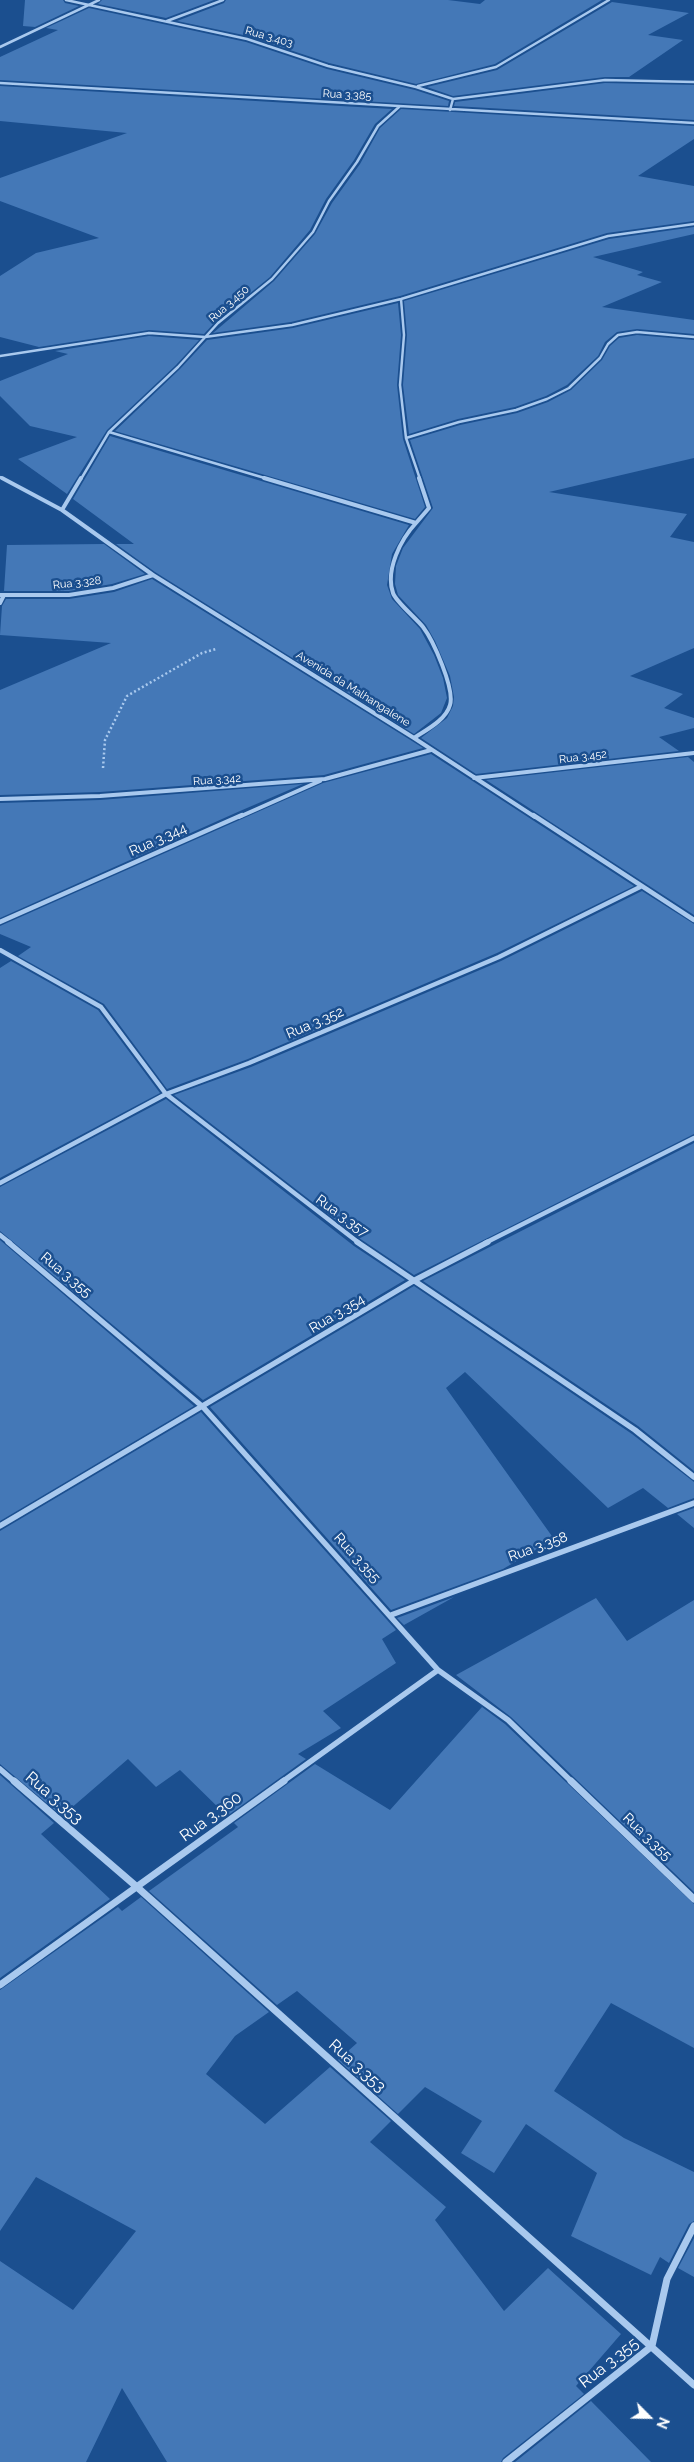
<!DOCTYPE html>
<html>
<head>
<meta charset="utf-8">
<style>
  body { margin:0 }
  #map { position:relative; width:694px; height:2462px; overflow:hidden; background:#1b4f8f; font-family:Raleway,sans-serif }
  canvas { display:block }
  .north { position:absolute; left:624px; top:2392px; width:50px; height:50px; -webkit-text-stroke:4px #1b4f8f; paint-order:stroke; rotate:113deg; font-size:14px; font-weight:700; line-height:20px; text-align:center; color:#fff }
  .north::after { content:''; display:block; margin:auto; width:18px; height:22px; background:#fff; clip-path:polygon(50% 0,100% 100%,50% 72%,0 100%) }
</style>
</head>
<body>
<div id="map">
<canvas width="694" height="2462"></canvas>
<div class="north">N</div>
</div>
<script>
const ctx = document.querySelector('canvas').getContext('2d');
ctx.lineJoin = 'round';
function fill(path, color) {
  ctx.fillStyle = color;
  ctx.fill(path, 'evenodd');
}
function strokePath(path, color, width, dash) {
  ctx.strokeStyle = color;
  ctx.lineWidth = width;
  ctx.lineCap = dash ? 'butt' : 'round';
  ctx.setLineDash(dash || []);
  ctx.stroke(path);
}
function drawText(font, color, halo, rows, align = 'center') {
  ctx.font = font + ' Raleway,sans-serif';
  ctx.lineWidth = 5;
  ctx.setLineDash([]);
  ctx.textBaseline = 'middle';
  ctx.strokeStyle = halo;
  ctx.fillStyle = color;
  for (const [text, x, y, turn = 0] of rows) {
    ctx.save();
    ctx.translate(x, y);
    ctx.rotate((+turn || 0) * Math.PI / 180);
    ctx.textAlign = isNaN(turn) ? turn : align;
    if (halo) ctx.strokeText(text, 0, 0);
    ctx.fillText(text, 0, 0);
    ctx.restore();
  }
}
fill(new Path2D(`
  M 25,0 L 63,0 L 65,3 L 79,6 L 35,27 L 23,26 Z
  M 102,0 L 214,0 L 166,18 L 98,4 Z
  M 226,0 L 448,0 L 480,4 L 485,0 L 602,0 L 495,64 L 416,84 L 329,63 L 248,36 L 177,21 L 224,3 Z
  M 612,2 L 689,13 L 648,35 L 683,40 L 629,77 L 605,77 L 453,96 L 427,87 L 497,70 Z
  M 89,8 L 246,42 L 327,69 L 415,90 L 449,101 L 448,106 L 0,80 L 0,57 L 58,30 L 46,28 Z
  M 605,83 L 694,85 L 694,120 L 454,106 L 455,102 Z
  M 0,86 L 392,109 L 375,124 L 354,160 L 326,199 L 310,230 L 270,277 L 216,321 L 204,334 L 149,330 L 39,347 L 0,337 L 0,276 L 36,253 L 99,238 L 0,201 L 0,178 L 127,133 L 0,121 Z
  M 401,109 L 694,126 L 694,139 L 638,176 L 694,186 L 694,221 L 607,233 L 400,296 L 291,322 L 213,333 L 274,281 L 315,234 L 332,203 L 360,164 L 380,128 Z
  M 694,227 L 694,234 L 593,257 L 643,272 L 637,275 L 662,282 L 602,307 L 694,320 L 694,334 L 637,329 L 617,332 L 605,342 L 598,356 L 567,385 L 546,396 L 515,407 L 458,419 L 409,434 L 403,385 L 407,335 L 404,301 L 609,239 Z
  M 398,303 L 401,335 L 397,385 L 403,439 L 425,507 L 415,519 L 115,431 L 180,369 L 207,340 L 293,328 Z
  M 637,335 L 694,340 L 694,458 L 549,492 L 687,514 L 670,537 L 694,542 L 694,648 L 630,676 L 683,694 L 664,708 L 694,718 L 694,728 L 659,737 L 679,751 L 476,774 L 421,738 L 447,718 L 453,706 L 454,697 L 450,676 L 435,641 L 426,625 L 398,595 L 395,584 L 396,566 L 403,548 L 433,508 L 410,440 L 460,425 L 517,413 L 548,402 L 571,390 L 602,360 L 610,346 L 619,338 Z
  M 149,336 L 199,340 L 176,365 L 107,430 L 67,494 L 18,459 L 77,437 L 30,426 L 0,396 L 0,381 L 68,354 L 55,351 Z
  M 110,436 L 409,525 L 392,554 L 387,585 L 392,599 L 420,629 L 434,655 L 443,678 L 447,698 L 441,713 L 414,734 L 155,572 L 116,544 L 134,544 L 73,499 Z
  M 104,544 L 145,574 L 112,584 L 69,591 L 4,591 L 7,545 Z
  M 152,579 L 412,741 L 423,748 L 324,775 L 100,792 L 0,795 L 0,690 L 111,643 L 0,635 L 2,606 L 6,599 L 69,599 L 114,592 Z
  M 431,754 L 634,886 L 497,953 L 248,1059 L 167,1089 L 104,1004 L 18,956 L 31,947 L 0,934 L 0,926 L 323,783 Z
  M 688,757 L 694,762 L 694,915 L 486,780 Z
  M 303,784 L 240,811 L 0,918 L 0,803 L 100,800 Z
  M 642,891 L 694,924 L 694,1134 L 414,1275 L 359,1238 L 174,1095 L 251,1067 L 501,961 Z
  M 11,961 L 98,1010 L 160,1093 L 0,1178 L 0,968 Z
  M 166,1099 L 354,1246 L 405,1280 L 203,1400 L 0,1231 L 0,1187 Z
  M 694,1143 L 694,1471 L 638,1426 L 423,1281 Z
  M 0,1240 L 194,1406 L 0,1521 Z
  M 414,1286 L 632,1434 L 694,1482 L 694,1498 L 668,1508 L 643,1488 L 608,1508 L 465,1372 L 446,1388 L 554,1539 L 503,1569 L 391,1610 L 210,1407 Z
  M 201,1412 L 396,1630 L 382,1639 L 396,1663 L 323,1711 L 341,1728 L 298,1754 L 306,1759 L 227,1816 L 180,1770 L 156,1787 L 128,1759 L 62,1816 L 0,1764 L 0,1531 Z
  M 694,1508 L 694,1528 L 677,1514 Z
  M 454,1597 L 404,1625 L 397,1618 Z
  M 596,1598 L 627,1641 L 694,1600 L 694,1892 L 511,1717 L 456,1675 Z
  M 482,1707 L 505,1724 L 694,1904 L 694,2048 L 611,2003 L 554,2091 L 624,2138 L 694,2172 L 694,2221 L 689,2224 L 669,2263 L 660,2257 L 651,2275 L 571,2236 L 597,2173 L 526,2124 L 494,2173 L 461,2153 L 482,2121 L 425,2087 L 398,2114 L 338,2060 L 357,2043 L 297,1991 L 277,2005 L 149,1891 L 238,1827 L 234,1823 L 315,1764 L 390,1810 Z
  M 0,1775 L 54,1823 L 41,1834 L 110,1899 L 0,1978 Z
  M 141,1897 L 269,2012 L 235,2036 L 206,2074 L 265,2124 L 330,2067 L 391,2121 L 370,2142 L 446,2207 L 435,2220 L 504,2311 L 548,2268 L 621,2334 L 576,2386 L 584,2394 L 503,2458 L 501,2462 L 167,2462 L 122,2388 L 86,2462 L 0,2462 L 0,2261 L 73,2310 L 136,2231 L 36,2177 L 0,2231 L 0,1990 L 118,1907 L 122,1911 Z
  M 694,2238 L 694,2277 L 678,2268 Z
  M 591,2401 L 651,2462 L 515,2462 Z`), '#4478b7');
strokePath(new Path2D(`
  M 103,768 L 105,740 L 127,696 L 202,653 L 216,649`), '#a9c9ee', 2.5, [2, 2.5]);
strokePath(new Path2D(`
  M 66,0 L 247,39 L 328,66 L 416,87 L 453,99 L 450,110
  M 167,21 L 223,0
  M 0,47 L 99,0
  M 0,83 L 694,123
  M 418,86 L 496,67 L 609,0
  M 453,99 L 605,80 L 694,82
  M 401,299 L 404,335 L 400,385 L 406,438 L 420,479
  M 0,356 L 149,333 L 205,337 L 292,325 L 401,299 L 608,236 L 694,224
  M 109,432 L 268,479
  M 406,438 L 459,422 L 516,410 L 547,399 L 569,388 L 600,358 L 608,344 L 618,335 L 637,332 L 694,337
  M 0,477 L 4,479
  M 81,479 L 109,432 L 178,367 L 218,323 L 272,279 L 313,232 L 329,201 L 357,162 L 378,126 L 399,107`), '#a9c9ee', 2.5);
strokePath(new Path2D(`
  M 2,478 L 62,510 L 153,575 L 414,738 L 535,817
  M 264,478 L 416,523 L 429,508 L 419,478
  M 62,510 L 81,478
  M 0,595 L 69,595 L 113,588 L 153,575
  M 0,603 L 4,595
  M 414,738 C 426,730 446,720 450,705 C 455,689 433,640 423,627 C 416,618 396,602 393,593 C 385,570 401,539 416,523
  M 474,778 L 694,753
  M 0,799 L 100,796 L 325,779 L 431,750
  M 239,817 L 320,781`), '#a9c9ee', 4);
strokePath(new Path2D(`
  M 533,815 L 694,920
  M 0,922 L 242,815
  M 0,950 L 101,1007 L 166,1094 L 359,1243
  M 0,1183 L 166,1094 L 249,1063 L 499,957 L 640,887
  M 0,1235 L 10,1243
  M 485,1243 L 694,1138`), '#a9c9ee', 4.5);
strokePath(new Path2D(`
  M 8,1242 L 203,1407 L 438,1670 L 508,1720 L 572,1782
  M 357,1242 L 635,1430 L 694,1477
  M 0,1526 L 415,1280 L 488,1242
  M 391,1615 L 694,1503
  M 0,1769 L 15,1782
  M 282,1782 L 438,1670`), '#a9c9ee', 5.5);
strokePath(new Path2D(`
  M 14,1781 L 137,1887 L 694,2385
  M 571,1781 L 694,1899
  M 0,1985 L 284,1781
  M 506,2462 L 652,2346 L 667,2279 L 694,2226`), '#a9c9ee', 7);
drawText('11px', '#fff', '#1b4f8f', [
  ["Rua 3.403",269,37,16],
  ["Rua 3.385",347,95,3],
  ["Rua 3.450",229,304,-41],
  ["Rua 3.328",77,583,-6],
  ["Avenida da Malhangalene",353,689,32],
  ["Rua 3.452",583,757,-7],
  ["Rua 3.342",217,780,-4]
]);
drawText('14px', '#fff', '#1b4f8f', [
  ["Rua 3.344",158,840,-24],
  ["Rua 3.352",315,1023,-23],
  ["Rua 3.357",342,1216,36],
  ["Rua 3.355",66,1275,40],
  ["Rua 3.354",337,1314,-31],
  ["Rua 3.358",538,1547,-20],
  ["Rua 3.355",357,1558,48],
  ["Rua 3.355",647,1837,44]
]);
drawText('16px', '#fff', '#1b4f8f', [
  ["Rua 3.353",54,1798,41],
  ["Rua 3.360",211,1817,-36],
  ["Rua 3.353",357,2066,42],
  ["Rua 3.355",609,2363,-38]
]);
</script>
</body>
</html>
